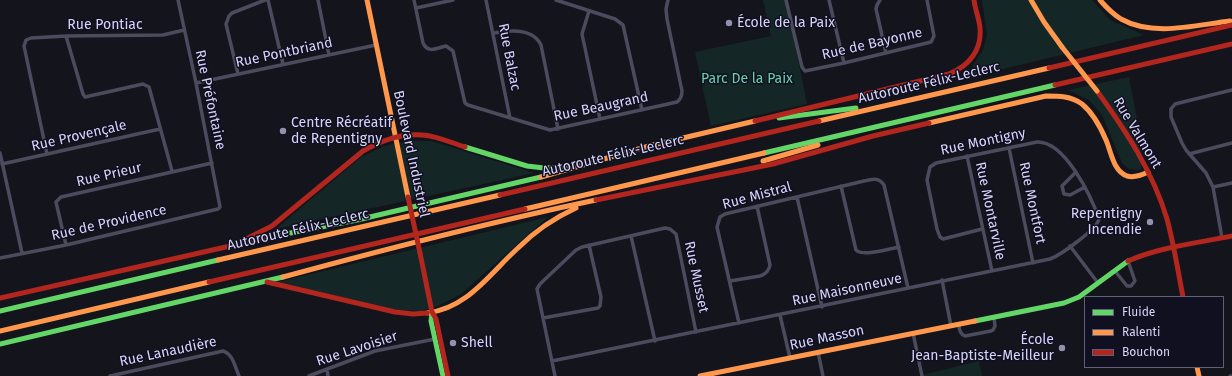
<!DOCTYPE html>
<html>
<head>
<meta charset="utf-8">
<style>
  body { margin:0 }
  #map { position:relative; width:1232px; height:376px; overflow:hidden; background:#14141d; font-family:"Fira Sans",sans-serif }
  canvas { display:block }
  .legend { position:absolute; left:1084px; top:296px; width:140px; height:72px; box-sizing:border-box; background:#111021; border:1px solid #5f5f78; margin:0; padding:5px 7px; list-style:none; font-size:12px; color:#d5d5fa }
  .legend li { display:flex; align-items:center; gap:8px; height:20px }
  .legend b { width:20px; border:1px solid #5f5f78 }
</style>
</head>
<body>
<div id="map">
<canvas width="1232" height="376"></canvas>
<ul class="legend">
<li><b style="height:5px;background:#63d668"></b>Fluide</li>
<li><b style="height:5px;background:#ff974d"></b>Ralenti</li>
<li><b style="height:5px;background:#b3261e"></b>Bouchon</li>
</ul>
</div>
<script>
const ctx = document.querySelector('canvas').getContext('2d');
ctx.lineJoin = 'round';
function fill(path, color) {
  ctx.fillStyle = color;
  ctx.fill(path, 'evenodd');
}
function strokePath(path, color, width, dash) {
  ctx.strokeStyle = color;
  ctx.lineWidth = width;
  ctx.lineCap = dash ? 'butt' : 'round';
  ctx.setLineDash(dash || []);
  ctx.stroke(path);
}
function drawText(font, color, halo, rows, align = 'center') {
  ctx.font = font + ' "Fira Sans",sans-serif';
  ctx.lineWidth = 3;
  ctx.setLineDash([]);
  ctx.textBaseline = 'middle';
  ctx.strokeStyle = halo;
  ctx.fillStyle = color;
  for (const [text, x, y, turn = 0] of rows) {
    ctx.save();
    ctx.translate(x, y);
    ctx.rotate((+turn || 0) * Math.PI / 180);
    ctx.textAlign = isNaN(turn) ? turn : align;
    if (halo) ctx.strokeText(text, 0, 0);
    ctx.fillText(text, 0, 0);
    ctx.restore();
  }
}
fill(new Path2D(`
  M 763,0 L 786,0 L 807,104 L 711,126 L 695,52 L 771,36 Z
  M 982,0 L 1092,0 L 1110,20 L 1144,35 L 974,76 L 973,65 L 983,50 L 987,35 Z
  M 1129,77 L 1142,145 L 1141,170 L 1129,169 L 1122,163 L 1102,115 L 1089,100 L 1068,90 Z
  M 407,141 L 431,141 L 534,173 L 276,229 L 361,157 L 384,146 Z
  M 548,217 L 461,294 L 438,306 L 421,311 L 396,310 L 278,282 Z
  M 979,361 L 982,376 L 922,376 L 922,375 Z`), '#142726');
strokePath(new Path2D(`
  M 268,0 L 283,64
  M 318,0 L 329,55
  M 414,0 L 423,43 C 428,54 437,48 446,46 L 453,51 L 465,103 L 468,105 L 550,130 L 677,102 C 681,99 682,96 682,91 L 667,19 L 666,9 L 668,0
  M 486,0 L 510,118
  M 556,0 L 615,19 L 623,25 L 642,110
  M 786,0 L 802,67 L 805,71 L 844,63 L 931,42 L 934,36 L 927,0
  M 829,0 L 844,63
  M 880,0 L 877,5 L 876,9 L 886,53
  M 416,8 L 453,0
  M 589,11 L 582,34 L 600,119
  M 494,33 C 509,30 533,28 541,45 L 558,129
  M 66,36 L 83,94 L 85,97 L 143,84 L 149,87 L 172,171
  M 238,74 L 226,24 L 229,16 L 232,13 L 265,0
  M 196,83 L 376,45
  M 1009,148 L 1033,263
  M 0,153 L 22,253
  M 47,154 L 24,46 L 26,40 L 31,38 L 66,36 L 163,35 L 184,30
  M 1189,154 L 1232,143
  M 967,156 L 992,271
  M 2,164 L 160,129
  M 1076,172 L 1062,186 L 1064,194 L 1070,195 L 1085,187
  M 841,186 L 856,250 C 863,257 888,249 899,247
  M 1213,187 L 1232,183
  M 797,197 L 822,307
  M 631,236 L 655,341
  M 1222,238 L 1213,187 L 1206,173 L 1186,150 L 1182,143 L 1171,117 L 1171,109 L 1175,104 L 1232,90
  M 66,245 L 56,202 L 61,197 L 212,163
  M 1070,246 L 1098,283
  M 0,258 L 66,245 L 218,209 L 220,207 L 196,83 L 178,0
  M 1115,271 L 1127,286 L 1131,286 L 1135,281 L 1128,261
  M 942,280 L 951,326
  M 730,281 L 760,276 C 766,274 769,271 770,265 L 757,206
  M 780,315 L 790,358
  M 543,318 L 598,308 L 600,306 L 601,297 L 589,245
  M 739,323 L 717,227 L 720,217 L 725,214 L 864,181 C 872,179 879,177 884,185 L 908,288
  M 959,325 C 959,330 960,334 965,336 L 991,331 L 993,330 L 995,326 L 994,318
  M 913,333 L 922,376
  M 818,352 L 823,376
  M 552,361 L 1050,259 C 1061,255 1097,229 1099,219 C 1091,196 1065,141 1037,142 L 936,163 L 930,167 L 927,180 L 937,229 L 940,237 L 943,239 L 982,229
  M 327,369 L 328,376
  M 110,376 L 223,351 C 233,354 235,367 239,376
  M 309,376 L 375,351 L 435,339
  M 555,376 L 537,289 L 540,284 L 576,250 L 582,247 L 665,228 L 670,229 L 676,234 L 696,332
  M 1230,376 L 1232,376`), '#4a4b5d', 3.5);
strokePath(new Path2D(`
  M 779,118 L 856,108
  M 465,147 L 527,166 L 544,168 L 566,167
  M 764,153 L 1055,85
  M 270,237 L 357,220 L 541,177
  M 0,311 L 218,260
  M 432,312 L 431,321 L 443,376
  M 975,321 L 1064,303 L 1079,297 L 1128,261
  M 0,344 L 283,277`), '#63d668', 5);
strokePath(new Path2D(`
  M 367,0 L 408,197
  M 1031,0 L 1044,22 L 1062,47
  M 1100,0 C 1106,7 1113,14 1121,19 C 1153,37 1196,25 1230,21
  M 819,121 L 1049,68
  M 929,123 L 1046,96 C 1059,96 1071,96 1082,104 C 1093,113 1100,126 1106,140 C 1111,151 1113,171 1127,176 C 1134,178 1142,175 1148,172
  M 763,161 L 818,145
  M 541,177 L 649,146 L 755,121
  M 525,209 L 764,153
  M 218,260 L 500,195
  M 283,277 C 386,249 491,222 596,200
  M 427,313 C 468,308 489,274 518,248 C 535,231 554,218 576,208
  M 0,331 L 209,282
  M 1197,367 L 1199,376
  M 700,376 L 975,321`), '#ff974d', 5);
strokePath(new Path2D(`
  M 1049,68 L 1232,25
  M 1055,85 L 1232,44
  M 1097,91 C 1126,131 1153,172 1167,219 C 1174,245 1178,271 1183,297
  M 755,121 L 949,74 C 969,66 982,50 980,28 C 979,18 975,9 974,0
  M 500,195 L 819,121
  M 596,200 L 773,164 L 873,136 L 929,123
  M 248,238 L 272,226 L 363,151 C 380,141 402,133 423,135 C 437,136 452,143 465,147
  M 420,253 L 432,312 L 436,319 L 448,376
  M 1128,261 C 1160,247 1198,243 1232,236
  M 209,282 L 525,209
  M 267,282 L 395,312 L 413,314 L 427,313
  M 0,298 L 270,237`), '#b3261e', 5);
strokePath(new Path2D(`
  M 1062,47 L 1097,91`), '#ff974d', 5);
strokePath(new Path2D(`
  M 408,197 L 420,253`), '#b3261e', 5);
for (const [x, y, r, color] of [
  [729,23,4,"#9191ad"],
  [283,131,4,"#9191ad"],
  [1150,222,4,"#9191ad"],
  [453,343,4,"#9191ad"],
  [1062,348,4,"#9191ad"]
]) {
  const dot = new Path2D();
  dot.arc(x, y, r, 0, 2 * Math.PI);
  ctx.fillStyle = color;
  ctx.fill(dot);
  strokePath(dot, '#111021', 1.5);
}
drawText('14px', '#d5d5fa', '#111021', [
  ["École de la Paix",737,23],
  ["Centre Récréatif",291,123],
  ["de Repentigny",291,139],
  ["Repentigny",1142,214,"right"],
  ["Incendie",1142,230,"right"],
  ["École",1054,340,"right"],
  ["Jean-Baptiste-Meilleur",1054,356,"right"],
  ["Shell",461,343]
], 'left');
drawText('14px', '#d5d5fa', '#111021', [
  ["Rue Pontiac",105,25],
  ["Rue de Bayonne",872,44,-13],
  ["Rue Pontbriand",284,53,-12],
  ["Rue Balzac",509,57,79],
  ["Autoroute Félix-Leclerc",929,83,-13],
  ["Rue Préfontaine",210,100,78],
  ["Rue Beaugrand",601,107,-12],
  ["Rue Valmont",1137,133,59],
  ["Rue Provençale",79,136,-13],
  ["Rue Montigny",983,142,-12],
  ["Boulevard Industriel",411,154,78],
  ["Autoroute Félix-Leclerc",613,156,-13],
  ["Rue Prieur",109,175,-13],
  ["Rue Mistral",757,196,-15],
  ["Rue Montfort",1032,203,78],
  ["Rue Montarville",990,211,78],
  ["Rue de Providence",109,223,-13],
  ["Autoroute Félix-Leclerc",298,230,-13],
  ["Rue Musset",696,277,78],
  ["Rue Maisonneuve",847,290,-12],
  ["Rue Masson",827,338,-12],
  ["Rue Lavoisier",357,349,-18],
  ["Rue Lanaudière",168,352,-12]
]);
drawText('14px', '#68d2ae', '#111021', [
  ["Parc De la Paix",747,79]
]);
</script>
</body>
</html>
